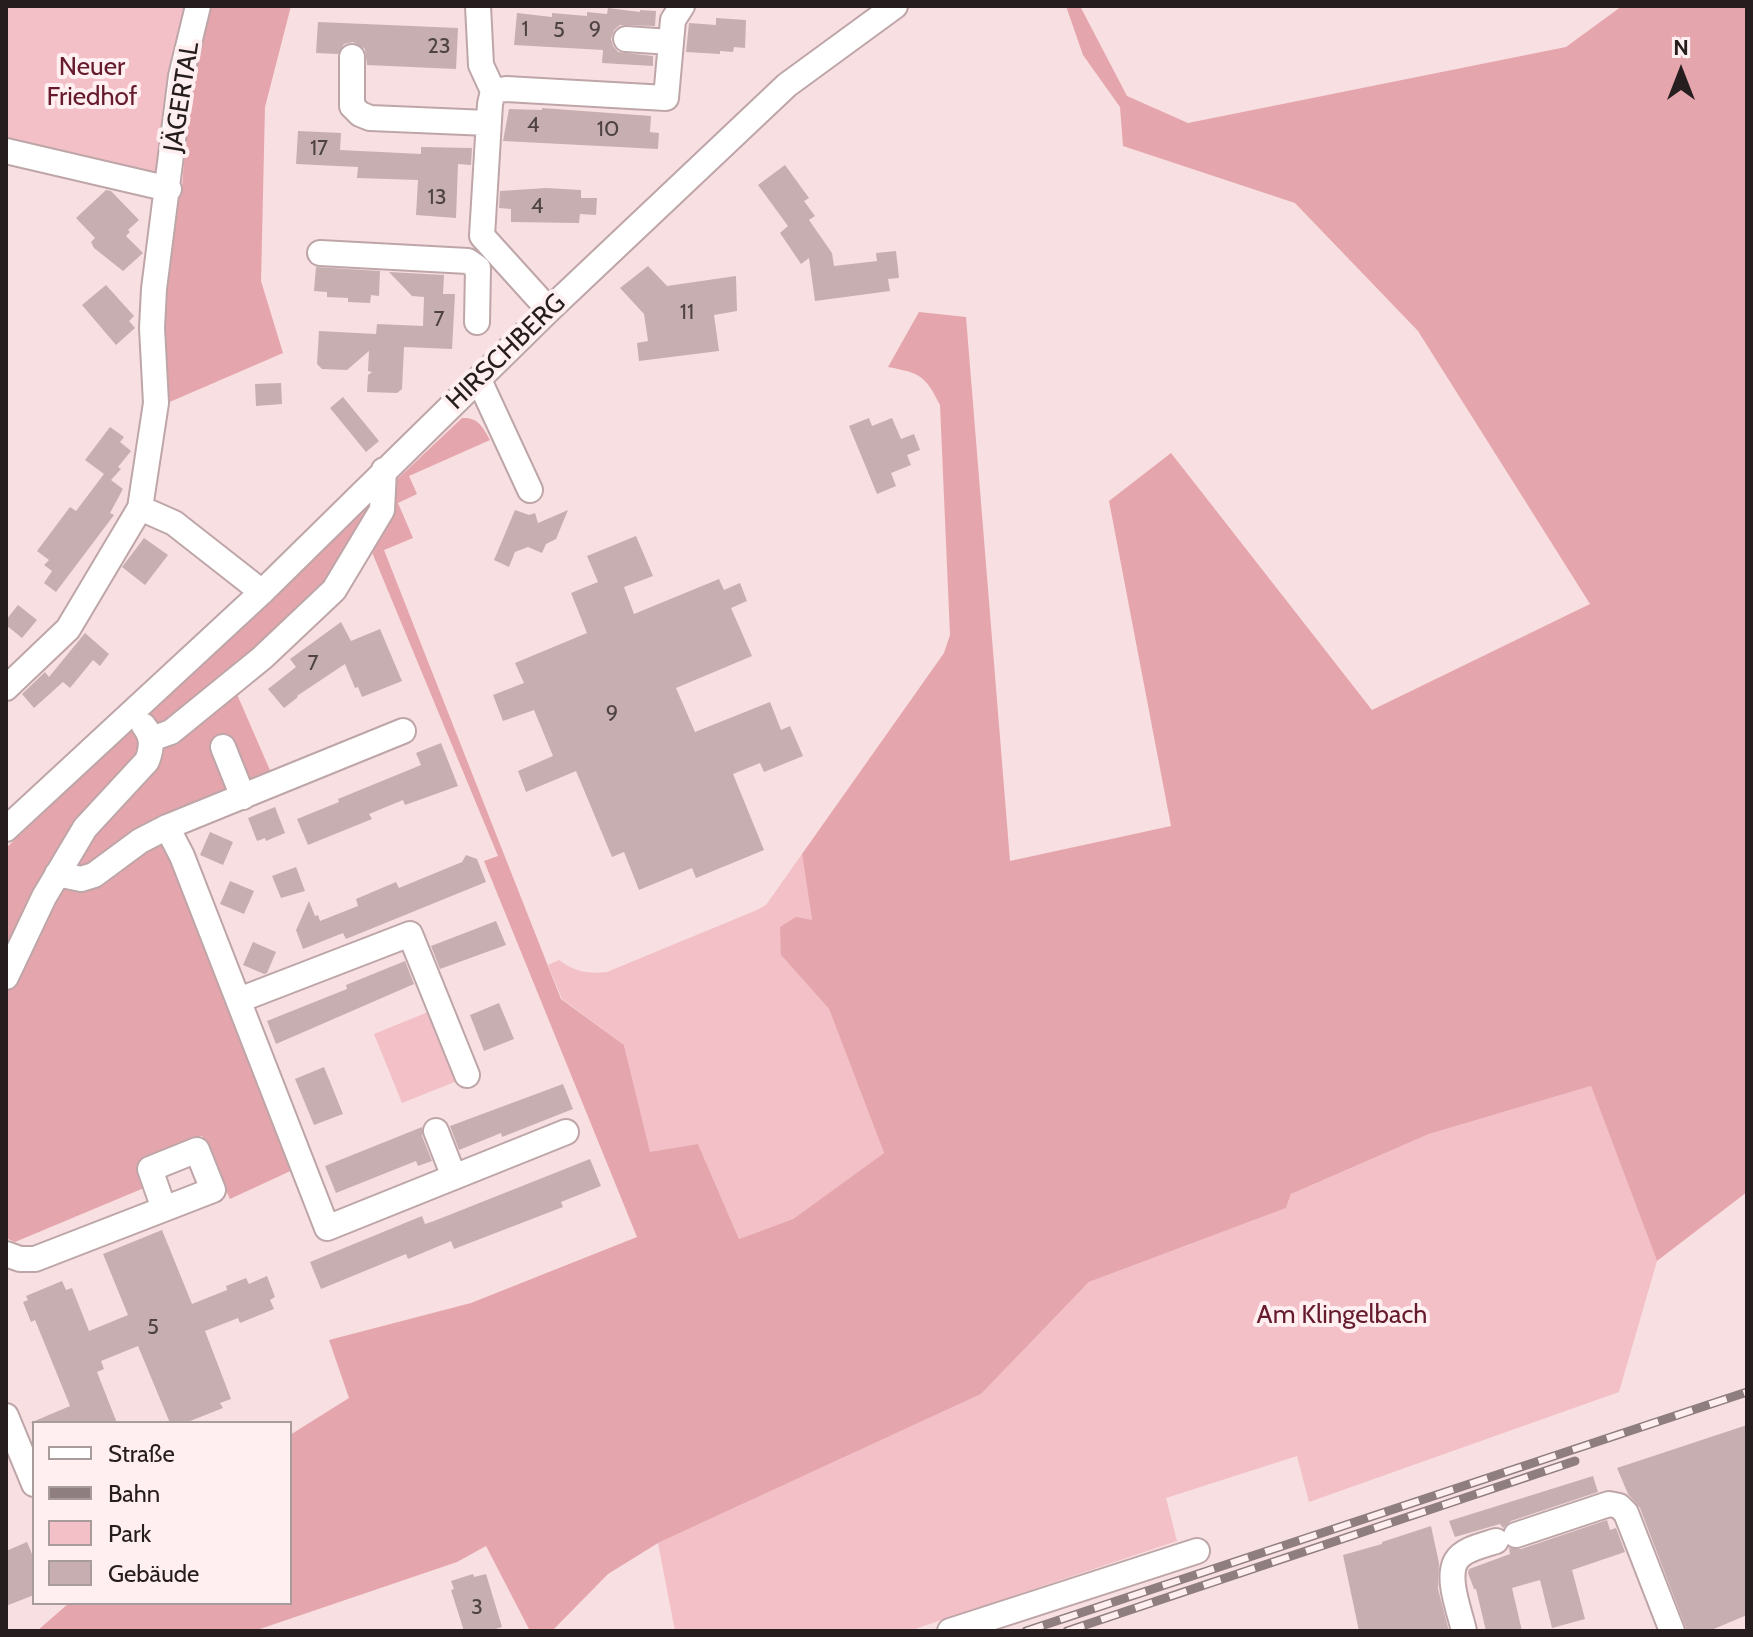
<!DOCTYPE html>
<html>
<head>
<meta charset="utf-8">
<style>
  body { margin:0 }
  #map { position:relative; width:1753px; height:1637px; overflow:hidden; background:#f8dfe1; font-family:Cabin,sans-serif }
  canvas { display:block }
  .frame { position:absolute; inset:0; border:8px solid #261d1e; pointer-events:none }
  .legend { position:absolute; left:32px; top:1421px; width:260px; height:184px; box-sizing:border-box; background:#ffeff0; border:2px solid #a89b9c; margin:0; padding:10px 14px; list-style:none; font-size:24px; color:#261d1e }
  .legend li { display:flex; align-items:center; gap:16px; height:40px }
  .legend b { width:40px; border:2px solid #a89b9c }
  .north { position:absolute; left:1641px; top:32px; width:80px; height:80px; -webkit-text-stroke:6px #ffeff0; paint-order:stroke; rotate:0deg; font-size:22px; font-weight:700; line-height:32px; text-align:center; color:#261d1e }
  .north::after { content:''; display:block; margin:auto; width:28px; height:36px; background:#261d1e; clip-path:polygon(50% 0,100% 100%,50% 72%,0 100%) }
</style>
</head>
<body>
<div id="map">
<canvas width="1753" height="1637"></canvas>
<div class="frame"></div>
<ul class="legend">
<li><b style="height:10px;background:#fff"></b>Straße</li>
<li><b style="height:10px;background:#8f7e7f"></b>Bahn</li>
<li><b style="height:22px;background:#f2c0c6"></b>Park</li>
<li><b style="height:22px;background:#c7afb1"></b>Gebäude</li>
</ul>
<div class="north">N</div>
</div>
<script>
const ctx = document.querySelector('canvas').getContext('2d');
ctx.lineJoin = 'round';
function fill(path, color) {
  ctx.fillStyle = color;
  ctx.fill(path, 'evenodd');
}
function strokePath(path, color, width, dash) {
  ctx.strokeStyle = color;
  ctx.lineWidth = width;
  ctx.lineCap = dash ? 'butt' : 'round';
  ctx.setLineDash(dash || []);
  ctx.stroke(path);
}
function drawText(font, color, halo, rows, align = 'center') {
  ctx.font = font + ' Cabin,sans-serif';
  ctx.lineWidth = 8;
  ctx.setLineDash([]);
  ctx.textBaseline = 'middle';
  ctx.strokeStyle = halo;
  ctx.fillStyle = color;
  for (const [text, x, y, turn = 0] of rows) {
    ctx.save();
    ctx.translate(x, y);
    ctx.rotate((+turn || 0) * Math.PI / 180);
    ctx.textAlign = isNaN(turn) ? turn : align;
    if (halo) ctx.strokeText(text, 0, 0);
    ctx.fillText(text, 0, 0);
    ctx.restore();
  }
}
fill(new Path2D(`
  M 6,6 L 186,6 L 160,177 L 6,139 Z
  M 802,854 L 812,920 L 781,955 L 829,1009 L 884,1153 L 793,1219 L 739,1239 L 698,1144 L 650,1153 L 624,1045 L 562,999 L 548,965 L 559,960 C 575,972 588,974 607,972 L 757,910 L 766,905 Z
  M 433,1010 L 462,1079 L 402,1103 L 374,1034 Z
  M 1591,1086 L 1657,1261 L 1619,1392 L 1309,1502 L 1297,1456 L 1166,1498 L 1177,1541 L 909,1631 L 675,1631 L 658,1543 L 981,1394 L 1089,1282 L 1286,1208 L 1291,1194 L 1429,1134 Z`), '#f2c0c6');
fill(new Path2D(`
  M 205,6 L 291,6 L 265,107 L 261,281 L 283,353 L 165,404 L 160,346 L 168,250 L 182,187 L 192,59 Z
  M 1066,6 L 1080,6 L 1127,96 L 1188,123 L 1566,47 L 1622,6 L 1747,6 L 1747,1192 L 1657,1261 L 1591,1086 L 1429,1134 L 1291,1194 L 1286,1208 L 1089,1282 L 981,1394 L 658,1543 L 608,1574 L 552,1631 L 530,1631 L 486,1546 L 457,1562 L 254,1631 L 37,1631 L 69,1603 L 290,1603 L 290,1435 L 349,1398 L 329,1340 L 471,1303 L 637,1237 L 484,861 L 498,856 L 369,545 L 236,692 L 279,791 L 179,832 L 312,1161 L 230,1199 L 202,1136 L 137,1165 L 144,1188 L 15,1242 L 6,1238 L 6,848 L 462,418 C 478,417 483,427 490,440 L 409,476 L 417,494 L 398,503 L 413,538 L 384,550 L 561,999 L 624,1045 L 650,1152 L 698,1144 L 739,1239 L 793,1219 L 884,1153 L 829,1009 L 781,955 L 780,927 L 796,917 L 812,920 L 802,854 L 944,653 L 950,635 L 940,405 C 925,375 920,373 888,367 L 919,312 L 966,317 L 1010,861 L 1171,826 L 1109,501 L 1171,453 L 1372,710 L 1590,604 L 1418,331 L 1295,203 L 1123,146 L 1120,107 L 1083,55 Z`), '#e5a5ac');
fill(new Path2D(`
  M 608,8 L 640,12 L 640,10 L 656,11 L 655,26 L 620,25 L 614,30 L 611,39 L 613,46 L 618,52 L 653,56 L 653,66 L 602,63 L 603,50 L 514,45 L 517,13 L 552,17 L 552,13 L 587,16 L 587,12 L 607,14 Z
  M 716,18 L 746,20 L 745,48 L 734,47 L 733,52 L 720,51 L 720,54 L 686,52 L 689,23 L 716,25 Z
  M 318,22 L 458,28 L 456,69 L 367,65 L 365,49 L 353,42 L 344,44 L 338,54 L 316,53 Z
  M 542,108 L 651,116 L 650,132 L 659,133 L 658,149 L 503,141 L 509,109 L 542,110 Z
  M 298,131 L 341,133 L 340,150 L 421,154 L 421,147 L 472,148 L 471,165 L 458,164 L 456,218 L 416,215 L 418,180 L 357,178 L 358,167 L 296,164 Z
  M 785,165 L 809,198 L 804,201 L 815,216 L 809,220 L 832,253 L 834,266 L 877,261 L 876,253 L 896,251 L 899,278 L 888,279 L 890,291 L 815,301 L 809,258 L 801,264 L 780,233 L 788,226 L 758,185 Z
  M 546,188 L 581,190 L 581,198 L 597,198 L 596,215 L 580,214 L 579,223 L 511,222 L 511,209 L 499,208 L 500,191 Z
  M 106,190 L 111,191 L 139,220 L 128,230 L 130,232 L 126,236 L 143,253 L 123,271 L 94,248 L 91,242 L 95,238 L 76,218 Z
  M 648,266 L 667,286 L 736,276 L 737,311 L 714,315 L 719,351 L 639,361 L 637,343 L 648,341 L 644,314 L 620,288 Z
  M 316,267 L 380,271 L 379,296 L 371,295 L 370,303 L 348,302 L 348,298 L 327,297 L 327,292 L 314,291 Z
  M 389,272 L 444,275 L 443,294 L 455,294 L 452,349 L 404,347 L 402,389 L 397,393 L 367,392 L 368,375 L 372,372 L 368,371 L 369,351 L 347,370 L 322,369 L 317,364 L 319,331 L 376,334 L 377,324 L 423,326 L 424,297 L 412,296 Z
  M 106,285 L 134,316 L 129,321 L 135,328 L 116,345 L 82,305 Z
  M 281,383 L 282,404 L 256,406 L 255,384 Z
  M 343,397 L 379,441 L 366,452 L 330,408 Z
  M 869,418 L 872,426 L 892,418 L 901,439 L 914,434 L 920,450 L 907,455 L 911,465 L 891,473 L 896,486 L 877,494 L 849,426 Z
  M 110,427 L 124,437 L 120,442 L 131,451 L 118,467 L 121,469 L 111,480 L 123,489 L 110,513 L 114,515 L 56,592 L 44,583 L 52,571 L 44,565 L 49,560 L 37,551 L 70,507 L 76,511 L 104,474 L 85,460 Z
  M 515,510 L 529,515 L 535,513 L 538,523 L 568,510 L 556,539 L 546,544 L 542,553 L 528,547 L 515,552 L 509,567 L 494,560 Z
  M 636,536 L 653,576 L 624,587 L 634,614 L 719,579 L 724,590 L 740,583 L 747,601 L 731,608 L 752,656 L 676,688 L 695,732 L 770,702 L 781,730 L 790,726 L 803,756 L 764,772 L 760,763 L 733,774 L 764,850 L 696,878 L 692,868 L 639,890 L 624,852 L 612,857 L 576,771 L 526,792 L 518,771 L 553,756 L 534,710 L 503,721 L 493,695 L 524,683 L 515,663 L 587,633 L 571,593 L 598,582 L 587,556 Z
  M 144,538 L 168,555 L 145,585 L 122,567 Z
  M 18,605 L 37,620 L 22,638 L 6,625 L 6,620 Z
  M 341,622 L 351,641 L 380,629 L 402,681 L 362,697 L 358,687 L 355,688 L 345,664 L 297,696 L 298,697 L 284,708 L 268,689 L 296,667 L 290,659 Z
  M 85,633 L 109,654 L 100,666 L 93,660 L 70,688 L 63,682 L 34,708 L 22,694 L 45,672 L 49,677 Z
  M 441,743 L 458,786 L 405,805 L 403,800 L 369,814 L 372,819 L 308,845 L 297,819 L 339,802 L 338,799 L 421,765 L 416,753 Z
  M 275,807 L 285,833 L 266,841 L 265,838 L 257,841 L 248,818 Z
  M 210,832 L 233,842 L 223,865 L 200,855 Z
  M 466,855 L 477,859 L 486,882 L 346,939 L 343,933 L 303,949 L 296,930 L 309,901 L 315,916 L 318,915 L 320,921 L 358,906 L 356,899 L 396,882 L 399,888 L 462,862 Z
  M 296,867 L 305,891 L 281,898 L 272,876 Z
  M 230,881 L 254,891 L 244,914 L 220,904 Z
  M 496,921 L 506,945 L 440,969 L 431,946 Z
  M 253,942 L 276,952 L 267,973 L 264,974 L 243,965 Z
  M 405,961 L 414,984 L 276,1044 L 267,1021 L 347,989 L 346,985 Z
  M 499,1003 L 514,1039 L 484,1051 L 470,1015 Z
  M 324,1067 L 343,1114 L 314,1125 L 295,1079 Z
  M 563,1084 L 573,1109 L 502,1137 L 501,1133 L 459,1150 L 450,1126 Z
  M 422,1127 L 422,1136 L 432,1161 L 418,1166 L 416,1161 L 336,1193 L 325,1166 Z
  M 590,1159 L 601,1186 L 561,1202 L 563,1207 L 454,1249 L 451,1241 L 408,1259 L 406,1254 L 321,1289 L 310,1262 L 422,1216 L 425,1224 L 434,1221 Z
  M 162,1230 L 192,1304 L 227,1290 L 226,1286 L 246,1278 L 249,1284 L 267,1276 L 275,1297 L 270,1300 L 274,1309 L 240,1323 L 238,1318 L 205,1331 L 231,1399 L 220,1403 L 223,1408 L 185,1423 L 170,1423 L 138,1346 L 101,1361 L 104,1369 L 97,1372 L 117,1423 L 30,1423 L 70,1406 L 35,1320 L 31,1322 L 23,1302 L 28,1300 L 26,1296 L 62,1281 L 66,1290 L 72,1288 L 89,1331 L 128,1315 L 103,1254 Z
  M 1747,1425 L 1747,1615 L 1709,1631 L 1687,1631 L 1640,1508 L 1628,1494 L 1617,1468 Z
  M 1593,1476 L 1598,1492 L 1511,1521 L 1503,1528 L 1500,1524 L 1455,1537 L 1449,1521 Z
  M 1607,1520 L 1610,1530 L 1616,1528 L 1625,1552 L 1572,1570 L 1585,1619 L 1552,1628 L 1540,1580 L 1512,1588 L 1522,1631 L 1486,1631 L 1476,1589 L 1474,1589 L 1468,1573 L 1469,1569 L 1510,1554 L 1509,1548 L 1521,1549 Z
  M 1431,1526 L 1439,1563 L 1438,1589 L 1449,1631 L 1359,1631 L 1343,1555 L 1382,1544 L 1382,1542 Z
  M 27,1542 L 34,1559 L 34,1595 L 6,1606 L 6,1551 Z
  M 473,1574 L 474,1577 L 486,1574 L 502,1627 L 489,1631 L 464,1631 L 451,1590 L 454,1589 L 451,1581 Z`), '#c7afb1');
const minor = new Path2D(`
  M 478,6 L 481,65 L 493,91 L 490,104 L 482,236 L 549,310
  M 626,39 L 671,42
  M 352,57 L 352,106 L 360,114 L 370,118 L 488,123
  M 493,91 L 506,89 L 666,98 L 673,20 L 682,6
  M 6,151 L 169,189
  M 320,253 L 468,261 L 478,268 L 477,322
  M 479,380 L 530,490
  M 140,508 L 174,523 L 262,592
  M 6,688 L 68,629 L 140,508 L 156,403 L 152,328 L 154,289 L 181,76 L 198,6
  M 403,731 L 167,827 L 182,856 L 327,1228 L 566,1132
  M 151,739 L 171,732 L 262,658 L 334,590 L 382,510 L 384,470
  M 223,747 L 243,797
  M 6,829 L 262,592 L 549,310 L 787,85 L 895,6
  M 57,874 L 81,879 L 94,875 L 140,841 L 167,827
  M 6,977 L 44,897 L 85,828 L 147,761 C 152,748 153,737 144,726
  M 239,1000 L 410,934 L 467,1075
  M 436,1131 L 454,1177
  M 6,1254 L 20,1259 L 35,1259 L 213,1190 L 197,1150 L 150,1169 L 164,1209
  M 6,1416 L 34,1484
  M 1516,1535 L 1609,1504 L 1619,1506 L 1626,1513 L 1672,1631
  M 950,1631 L 1197,1551
  M 1464,1631 C 1460,1612 1446,1579 1456,1561 C 1463,1549 1484,1545 1496,1541`);
strokePath(minor, '#bea6a8', 28);
strokePath(minor, '#fff', 24);
const rail = new Path2D(`
  M 1026,1631 L 1747,1392
  M 1067,1631 L 1575,1461`);
strokePath(rail, '#8f7e7f', 9);
strokePath(rail, '#ffeff0', 6, [18]);
drawText('22px', '#4e4243', null, [
  ["1",525,30],
  ["9",595,30],
  ["5",559,31],
  ["23",439,47],
  ["4",533,126],
  ["10",608,130],
  ["17",319,149],
  ["13",437,198],
  ["4",537,207],
  ["11",687,313],
  ["7",439,320],
  ["7",313,664],
  ["9",612,714],
  ["5",153,1328],
  ["3",477,1608]
]);
drawText('26px', '#661b2d', '#ffeff0', [
  ["Neuer",92,67],
  ["Friedhof",92,97],
  ["Am Klingelbach",1342,1315]
]);
drawText('26px', '#261d1e', '#ffeff0', [
  ["JÄGERTAL",182,97,-81],
  ["HIRSCHBERG",506,352,-44]
]);
</script>
</body>
</html>
